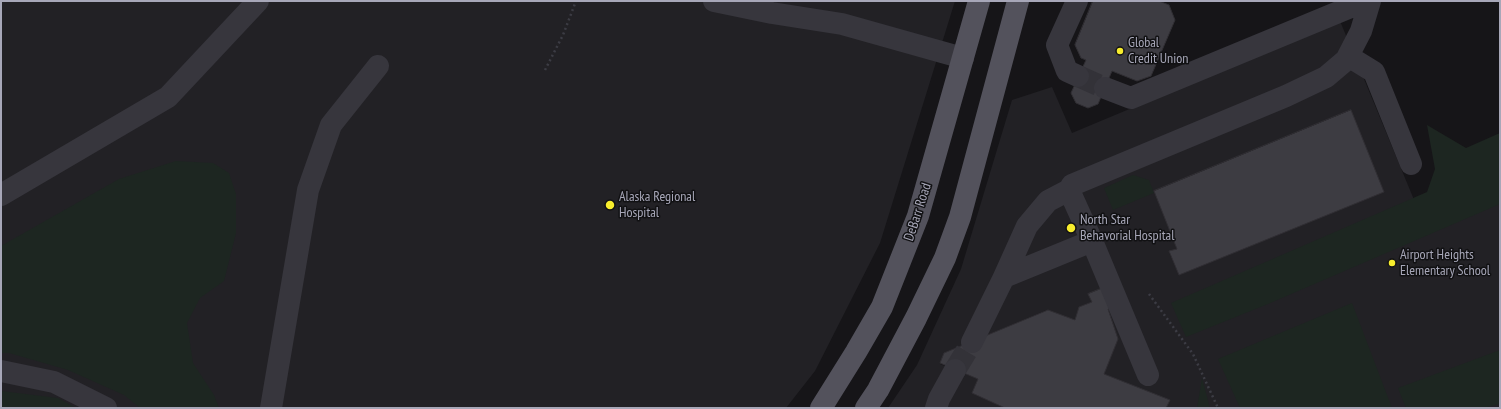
<!DOCTYPE html>
<html>
<head>
<meta charset="utf-8">
<style>
  body { margin:0 }
  #map { position:relative; width:1501px; height:409px; overflow:hidden; background:#161518; font-family:"PT Sans Narrow",sans-serif }
  canvas { display:block }
  .frame { position:absolute; inset:0; border:2px solid #a7a7b8; pointer-events:none }
</style>
</head>
<body>
<div id="map">
<canvas width="1501" height="409"></canvas>
<div class="frame"></div>
</div>
<script>
const ctx = document.querySelector('canvas').getContext('2d');
ctx.lineJoin = 'round';
function fill(path, color) {
  ctx.fillStyle = color;
  ctx.fill(path, 'evenodd');
}
function strokePath(path, color, width, dash) {
  ctx.strokeStyle = color;
  ctx.lineWidth = width;
  ctx.lineCap = dash ? 'butt' : 'round';
  ctx.setLineDash(dash || []);
  ctx.stroke(path);
}
function drawText(font, color, halo, rows, align = 'center') {
  ctx.font = font + ' "PT Sans Narrow",sans-serif';
  ctx.lineWidth = 3;
  ctx.setLineDash([]);
  ctx.textBaseline = 'middle';
  ctx.strokeStyle = halo;
  ctx.fillStyle = color;
  for (const [text, x, y, turn = 0] of rows) {
    ctx.save();
    ctx.translate(x, y);
    ctx.rotate((+turn || 0) * Math.PI / 180);
    ctx.textAlign = isNaN(turn) ? turn : align;
    if (halo) ctx.strokeText(text, 0, 0);
    ctx.fillText(text, 0, 0);
    ctx.restore();
  }
}
fill(new Path2D(`
  M 1,1 L 955,1 L 880,243 L 815,371 L 786,408 L 1,408 Z
  M 1340,21 L 1417,207 L 1500,173 L 1500,408 L 1166,408 L 1169,400 L 1104,374 L 1118,339 L 1108,309 L 1088,294 L 1092,302 L 1079,307 L 1075,320 L 1047,310 L 944,353 L 940,364 L 978,379 L 972,393 L 1005,408 L 888,408 L 917,365 L 961,269 L 1012,100 L 1052,87 L 1072,133 ZM 1350,110 L 1384,192 L 1179,275 L 1169,252 L 1177,249 L 1154,191 Z`), '#222125');
fill(new Path2D(`
  M 1427,125 L 1466,148 L 1500,133 L 1500,204 L 1268,304 L 1186,337 L 1171,303 L 1427,192 L 1435,169 Z
  M 176,161 L 213,163 L 229,173 L 236,194 L 236,233 L 224,281 L 200,298 L 187,323 L 193,363 L 214,395 L 219,408 L 140,408 L 124,395 L 68,370 L 9,353 L 1,353 L 1,246 L 119,179 Z
  M 1133,175 L 1149,180 L 1154,193 L 1113,210 L 1104,188 Z
  M 1352,303 L 1392,408 L 1240,408 L 1218,359 Z
  M 1500,350 L 1500,404 L 1483,408 L 1406,408 L 1398,388 Z
  M 1202,378 L 1210,408 L 1197,408 Z
  M 1,391 L 58,398 L 76,408 L 1,408 Z`), '#1d2621');
const building = new Path2D(`
  M 1093,1 L 1159,1 L 1169,5 L 1175,20 L 1151,76 L 1137,81 L 1112,71 L 1098,104 L 1088,108 L 1076,103 L 1071,93 L 1086,60 L 1081,58 L 1075,45 Z
  M 1351,110 L 1384,192 L 1179,275 L 1169,251 L 1177,249 L 1154,191 Z
  M 1103,288 L 1112,307 L 1108,309 L 1118,339 L 1104,374 L 1170,400 L 1166,408 L 1005,408 L 972,393 L 978,379 L 940,363 L 944,353 L 1048,310 L 1075,320 L 1079,307 L 1092,302 L 1088,294 Z`);
fill(building, '#3d3c42');
strokePath(building, '#312f34', 1);
strokePath(new Path2D(`
  M 1078,76 L 1105,88
  M 955,370 L 972,342`), '#333238', 22, [22, 11]);
strokePath(new Path2D(`
  M 545,70 L 563,35 L 576,1
  M 1149,294 L 1193,354 L 1218,408`), '#3c3c44', 2.5, [2, 3]);
strokePath(new Path2D(`
  M 714,1 L 772,13 L 842,24 L 963,58
  M 1077,1 L 1057,45 L 1067,71 L 1078,76
  M 1348,56 L 1374,72 L 1411,164
  M 1105,88 L 1131,98 L 1365,1
  M 1069,190 L 1092,241 L 1004,277 L 1027,226 L 1048,201 L 1069,190 L 1072,185 L 1286,96 L 1326,77 L 1346,60 L 1361,31 L 1370,1
  M 1,195 L 168,97 L 258,1
  M 1092,241 L 1148,375
  M 972,342 L 1004,277
  M 1,371 L 54,382 L 106,408
  M 271,408 L 308,190 L 331,125 L 378,66
  M 936,408 L 939,399 L 955,370`), '#37363d', 22);
strokePath(new Path2D(`
  M 821,408 L 856,352 L 882,307 L 918,216 L 979,1
  M 866,408 L 878,390 L 916,318 L 945,258 L 960,217 L 1018,1`), '#53525c', 22);
for (const [x, y, r, color] of [
  [1120,51,4,"#f8ed2d"],
  [610,205,5,"#f8ed2d"],
  [1071,228,5,"#f8ed2d"],
  [1392,263,4,"#f8ed2d"]
]) {
  const dot = new Path2D();
  dot.arc(x, y, r, 0, 2 * Math.PI);
  ctx.fillStyle = color;
  ctx.fill(dot);
  strokePath(dot, '#111113', 1.5);
}
drawText('14px', '#a7a7b8', '#111113', [
  ["Global",1128,43],
  ["Credit Union",1128,59],
  ["Alaska Regional",619,197],
  ["Hospital",619,213],
  ["North Star",1080,220],
  ["Behavorial Hospital",1080,236],
  ["Airport Heights",1400,255],
  ["Elementary School",1400,271]
], 'left');
drawText('14px', '#a7a7b8', '#111113', [
  ["DeBarr Road",918,212,-72]
]);
</script>
</body>
</html>
